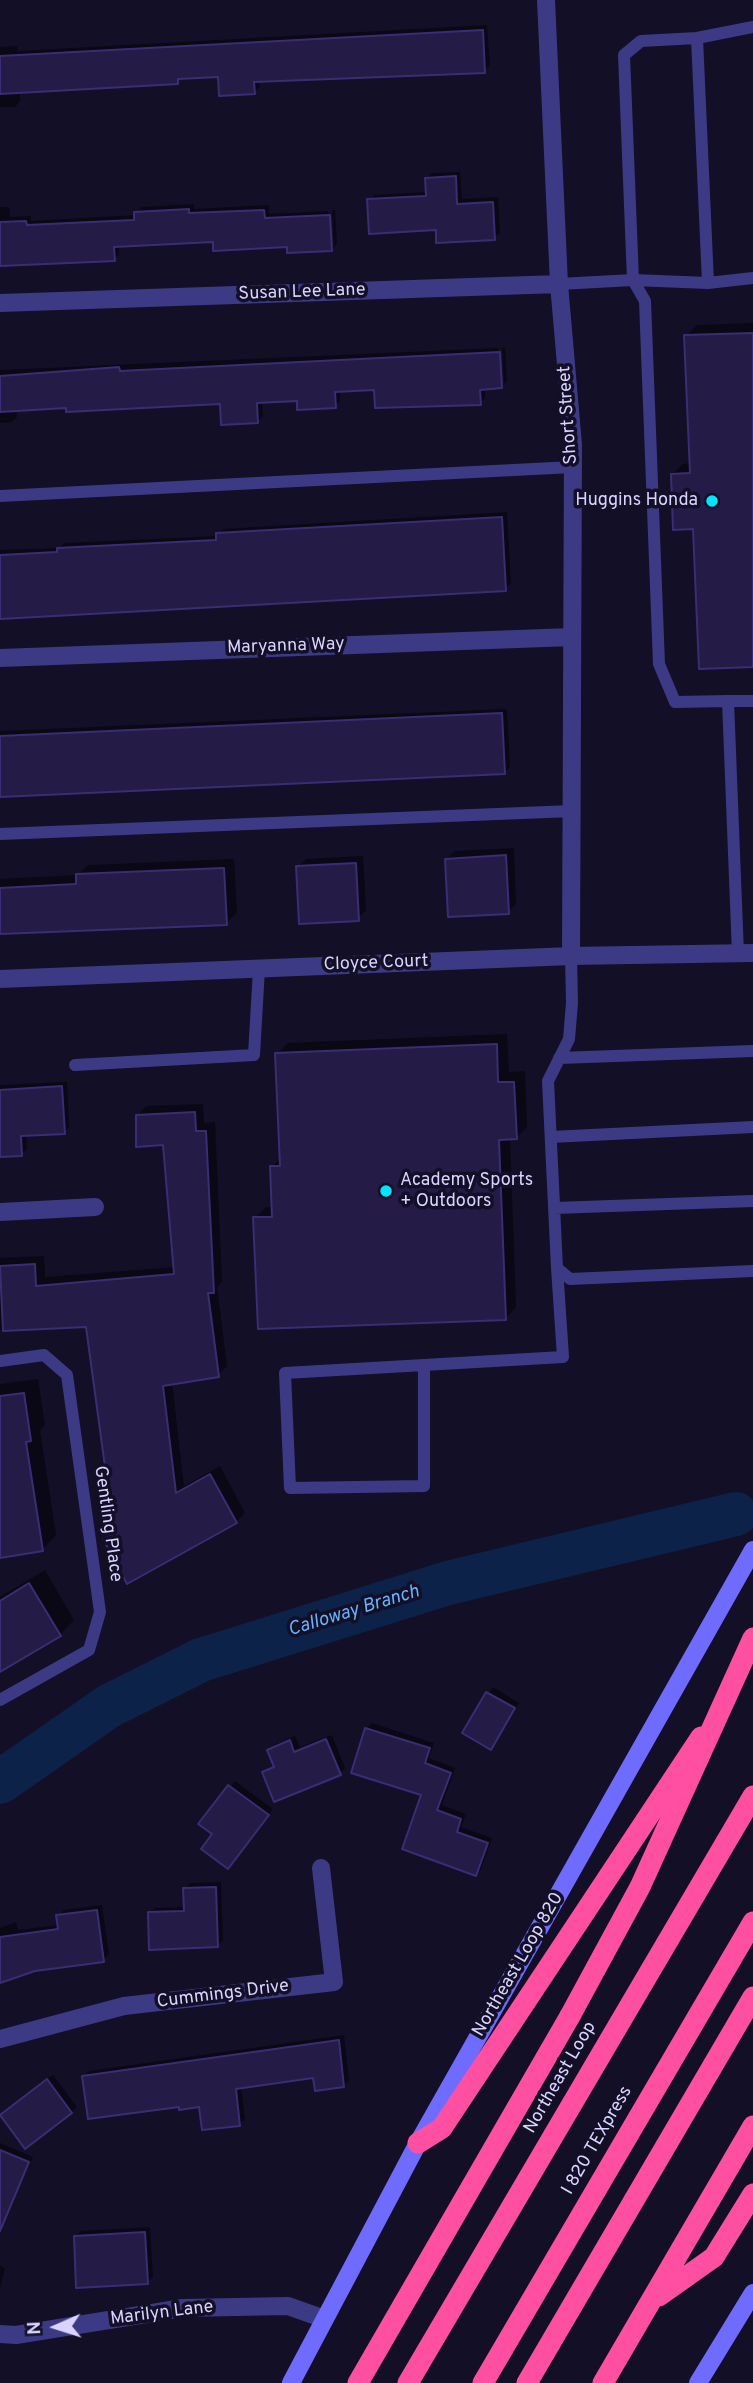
<!DOCTYPE html>
<html>
<head>
<meta charset="utf-8">
<style>
  body { margin:0 }
  #map { position:relative; width:753px; height:2383px; overflow:hidden; background:#130f26; font-family:Overpass,sans-serif }
  canvas { display:block }
  .north { position:absolute; left:21px; top:2292px; width:70px; height:70px; -webkit-text-stroke:5px #130f26; paint-order:stroke; rotate:267deg; font-size:19px; font-weight:700; line-height:28px; text-align:center; color:#d9d4ff }
  .north::after { content:''; display:block; margin:auto; width:24px; height:32px; background:#d9d4ff; clip-path:polygon(50% 0,100% 100%,50% 72%,0 100%) }
</style>
</head>
<body>
<div id="map">
<canvas width="753" height="2383"></canvas>
<div class="north">N</div>
</div>
<script>
const ctx = document.querySelector('canvas').getContext('2d');
ctx.lineJoin = 'round';
function fill(path, color) {
  ctx.fillStyle = color;
  ctx.fill(path, 'evenodd');
}
function strokePath(path, color, width, dash) {
  ctx.strokeStyle = color;
  ctx.lineWidth = width;
  ctx.lineCap = dash ? 'butt' : 'round';
  ctx.setLineDash(dash || []);
  ctx.stroke(path);
}
function drawText(font, color, halo, rows, align = 'center') {
  ctx.font = font + ' Overpass,sans-serif';
  ctx.lineWidth = 7;
  ctx.setLineDash([]);
  ctx.textBaseline = 'middle';
  ctx.strokeStyle = halo;
  ctx.fillStyle = color;
  for (const [text, x, y, turn = 0] of rows) {
    ctx.save();
    ctx.translate(x, y);
    ctx.rotate((+turn || 0) * Math.PI / 180);
    ctx.textAlign = isNaN(turn) ? turn : align;
    if (halo) ctx.strokeText(text, 0, 0);
    ctx.fillText(text, 0, 0);
    ctx.restore();
  }
}
fill(new Path2D(`
  M 487,25 L 490,66 L 484,71 L 259,80 L 260,87 L 254,92 L 219,75 L 182,77 L 177,82 L 20,91 L 20,101 L 15,107 L 0,107 L 0,47 L 17,46 L 18,51 Z
  M 460,172 L 462,199 L 498,197 L 500,233 L 494,238 L 437,229 L 369,200 L 375,195 L 427,192 L 427,178 L 432,173 Z
  M 194,204 L 194,209 L 269,205 L 269,214 L 328,211 L 330,246 L 334,246 L 332,210 L 335,210 L 337,243 L 332,249 L 214,240 L 119,245 L 119,254 L 114,259 L 0,265 L 0,207 L 9,207 L 10,217 L 31,216 L 31,221 L 136,215 L 141,207 Z
  M 753,323 L 753,665 L 672,474 L 683,464 L 691,463 L 686,336 L 697,325 Z
  M 498,348 L 500,384 L 504,384 L 502,348 L 505,348 L 507,381 L 501,387 L 485,388 L 485,398 L 480,403 L 376,388 L 340,390 L 340,401 L 335,406 L 298,399 L 262,401 L 263,416 L 258,421 L 221,402 L 16,409 L 17,417 L 11,422 L 0,423 L 0,370 Z
  M 507,512 L 511,584 L 505,589 L 0,618 L 0,550 L 60,548 L 64,543 L 218,536 L 223,529 Z
  M 507,709 L 510,767 L 505,772 L 0,794 L 0,731 Z
  M 514,848 L 516,904 L 508,912 L 447,859 L 455,851 Z
  M 363,856 L 366,910 L 358,919 L 298,867 L 306,859 Z
  M 234,859 L 237,913 L 226,923 L 0,933 L 0,879 L 78,875 L 88,865 Z
  M 507,1034 L 509,1072 L 525,1071 L 527,1127 L 516,1138 L 510,1138 L 516,1307 L 506,1318 L 255,1218 L 266,1207 L 273,1207 L 272,1167 L 281,1158 L 277,1054 L 288,1043 Z
  M 67,1082 L 69,1127 L 64,1132 L 26,1134 L 27,1149 L 21,1154 L 0,1155 L 0,1085 Z
  M 203,1104 L 204,1123 L 215,1122 L 222,1282 L 217,1287 L 227,1366 L 218,1375 L 172,1382 L 184,1486 L 220,1466 L 245,1513 L 236,1522 L 105,1540 L 115,1530 L 88,1325 L 0,1330 L 0,1258 L 44,1256 L 45,1277 L 175,1267 L 165,1143 L 137,1116 L 146,1106 Z
  M 38,1379 L 45,1425 L 40,1430 L 56,1535 L 42,1550 L 0,1556 L 0,1384 Z
  M 45,1570 L 74,1620 L 60,1635 L 0,1670 L 0,1597 Z
  M 493,1687 L 519,1703 L 491,1748 L 465,1732 Z
  M 372,1723 L 434,1743 L 429,1758 L 455,1768 L 442,1805 L 466,1814 L 461,1827 L 492,1838 L 481,1869 L 475,1874 L 423,1794 L 353,1772 L 367,1728 Z
  M 332,1735 L 345,1768 L 340,1773 L 264,1772 L 275,1765 L 269,1750 L 274,1745 L 295,1736 L 300,1747 Z
  M 235,1781 L 273,1809 L 233,1862 L 214,1834 L 201,1824 Z
  M 221,1882 L 223,1940 L 217,1946 L 149,1913 L 155,1908 L 185,1907 L 185,1888 L 190,1883 Z
  M 102,1905 L 109,1954 L 103,1960 L 35,1970 L 0,1982 L 0,1928 L 16,1922 L 18,1930 L 59,1925 L 58,1916 L 64,1910 Z
  M 344,2035 L 349,2080 L 344,2086 L 315,2076 L 241,2086 L 245,2119 L 239,2124 L 201,2106 L 181,2105 L 84,2076 L 89,2071 Z
  M 53,2075 L 77,2107 L 71,2112 L 7,2110 Z
  M 0,2143 L 33,2157 L 0,2230 Z
  M 150,2227 L 153,2277 L 147,2282 L 75,2236 L 81,2231 Z
  M 0,2266 L 5,2268 L 0,2288 Z`), '#0007');
strokePath(new Path2D(`
  M 0,1782 L 109,1706 L 201,1660 L 448,1583 L 736,1514`), '#0c2248', 44);
const building = new Path2D(`
  M 483,30 L 485,73 L 254,82 L 255,94 L 219,96 L 218,77 L 178,79 L 178,84 L 0,94 L 0,56 Z
  M 456,176 L 457,204 L 493,202 L 495,240 L 436,243 L 436,230 L 369,234 L 367,199 L 426,196 L 425,178 Z
  M 189,209 L 189,213 L 264,210 L 265,218 L 330,215 L 332,251 L 287,253 L 287,247 L 213,251 L 213,242 L 114,247 L 115,261 L 0,266 L 0,222 L 26,221 L 27,225 L 134,220 L 134,212 Z
  M 753,333 L 753,667 L 699,669 L 693,529 L 673,530 L 671,474 L 690,473 L 684,335 Z
  M 500,352 L 502,388 L 480,390 L 481,405 L 375,408 L 374,390 L 335,392 L 336,408 L 297,410 L 297,401 L 257,403 L 258,423 L 221,425 L 220,404 L 66,412 L 66,408 L 0,412 L 0,376 L 119,367 L 120,371 Z
  M 502,517 L 506,591 L 0,619 L 0,555 L 57,552 L 57,548 L 216,540 L 216,533 Z
  M 502,713 L 505,774 L 0,797 L 0,736 Z
  M 506,855 L 509,914 L 448,917 L 445,859 Z
  M 356,863 L 359,921 L 299,924 L 296,866 Z
  M 224,868 L 227,925 L 0,934 L 0,888 L 76,884 L 76,874 Z
  M 497,1044 L 498,1082 L 514,1082 L 517,1139 L 499,1140 L 506,1320 L 258,1329 L 253,1217 L 272,1217 L 270,1166 L 280,1166 L 275,1053 Z
  M 62,1086 L 65,1134 L 21,1136 L 22,1156 L 0,1157 L 0,1090 Z
  M 195,1112 L 196,1131 L 206,1131 L 214,1293 L 208,1293 L 219,1377 L 163,1386 L 176,1493 L 210,1474 L 237,1523 L 127,1584 L 103,1539 L 114,1533 L 86,1327 L 3,1331 L 0,1266 L 35,1264 L 36,1286 L 174,1274 L 163,1145 L 136,1147 L 136,1115 Z
  M 24,1393 L 31,1441 L 26,1442 L 43,1551 L 0,1558 L 0,1396 Z
  M 29,1583 L 61,1636 L 0,1672 L 0,1601 Z
  M 486,1692 L 515,1708 L 491,1750 L 462,1733 Z
  M 365,1728 L 430,1748 L 425,1763 L 451,1773 L 437,1810 L 461,1819 L 457,1832 L 488,1843 L 476,1876 L 402,1849 L 421,1795 L 351,1773 Z
  M 326,1739 L 341,1775 L 274,1802 L 262,1772 L 274,1767 L 267,1750 L 290,1740 L 294,1752 Z
  M 228,1785 L 269,1815 L 228,1869 L 201,1849 L 212,1834 L 198,1824 Z
  M 216,1887 L 218,1947 L 149,1950 L 148,1912 L 184,1911 L 183,1888 Z
  M 97,1910 L 104,1962 L 35,1971 L 0,1983 L 0,1937 L 58,1929 L 56,1915 Z
  M 339,2040 L 344,2087 L 315,2091 L 313,2078 L 236,2089 L 240,2126 L 202,2130 L 199,2107 L 179,2110 L 179,2107 L 88,2119 L 82,2076 Z
  M 47,2079 L 72,2113 L 25,2149 L 0,2115 Z
  M 0,2150 L 29,2162 L 0,2231 Z
  M 145,2232 L 148,2284 L 76,2288 L 74,2236 Z`);
fill(building, '#241b47');
strokePath(building, '#3b2d73', 2);
strokePath(new Path2D(`
  M 697,38 L 753,27
  M 708,283 L 697,38 L 641,41 L 624,55 L 633,280 L 645,301 L 659,664 L 675,702 L 728,701 L 738,954
  M 559,284 L 633,280 L 708,283 L 753,278
  M 0,496 L 573,467
  M 728,701 L 753,701
  M 0,834 L 572,811
  M 571,956 L 572,1003 L 569,1039 L 548,1081 L 557,1268 L 570,1279 L 753,1271
  M 559,1058 L 753,1051
  M 75,1065 L 254,1055 L 259,969
  M 551,1137 L 753,1127
  M 554,1208 L 753,1201
  M 0,1361 L 44,1355 L 67,1375 L 100,1612 L 89,1650 L 0,1700
  M 424,1365 L 424,1486 L 290,1488 L 285,1373 L 563,1357 L 557,1268`), '#3d3a85', 12);
strokePath(new Path2D(`
  M 546,0 L 559,284 L 573,445 L 571,956
  M 0,303 L 559,284
  M 0,658 L 572,637
  M 0,979 L 571,956 L 753,953
  M 0,1212 L 95,1207
  M 0,2039 L 124,2006 L 334,1982 L 321,1868
  M 0,2334 L 16,2335 L 183,2308 L 288,2306 L 322,2318`), '#3d3a85', 18);
strokePath(new Path2D(`
  M 291,2383 L 418,2143 L 753,1550
  M 698,2383 L 753,2293`), '#6f6bff', 18);
strokePath(new Path2D(`
  M 418,2143 L 442,2128 L 701,1737
  M 659,2296 L 714,2257 L 753,2194
  M 358,2383 L 570,2016
  M 408,2383 L 753,1796
  M 483,2383 L 753,1922
  M 527,2383 L 753,1997
  M 603,2383 L 753,2126`), '#ff4fa3', 21);
strokePath(new Path2D(`
  M 570,2016 L 640,1887 L 753,1638`), '#ff4fa3', 21);
for (const [x, y, r, color] of [
  [712,501,7,"#00e5ff"],
  [386,1191,7,"#00e5ff"]
]) {
  const dot = new Path2D();
  dot.arc(x, y, r, 0, 2 * Math.PI);
  ctx.fillStyle = color;
  ctx.fill(dot);
  strokePath(dot, '#130f26', 2.5);
}
drawText('18px', '#d9d4ff', '#130f26', [
  ["Susan Lee Lane",302,293,-2],
  ["Short Street",569,415,-94],
  ["Maryanna Way",286,647,-2],
  ["Cloyce Court",376,964,-2],
  ["Gentling Place",107,1524,82],
  ["Northeast Loop 820",519,1965,-60],
  ["Cummings Drive",223,1995,-7],
  ["Northeast Loop",561,2078,-60],
  ["I 820 TEXpress",598,2141,-60],
  ["Marilyn Lane",162,2314,-7]
]);
drawText('18px', '#d9d4ff', '#130f26', [
  ["Huggins Honda",698,501],
  ["Academy Sports",400,1181,"left"],
  ["+ Outdoors",400,1202,"left"]
], 'right');
drawText('italic 19px', '#62b6ff', '#130f26', [
  ["Calloway Branch",354,1612,-17]
]);
</script>
</body>
</html>
